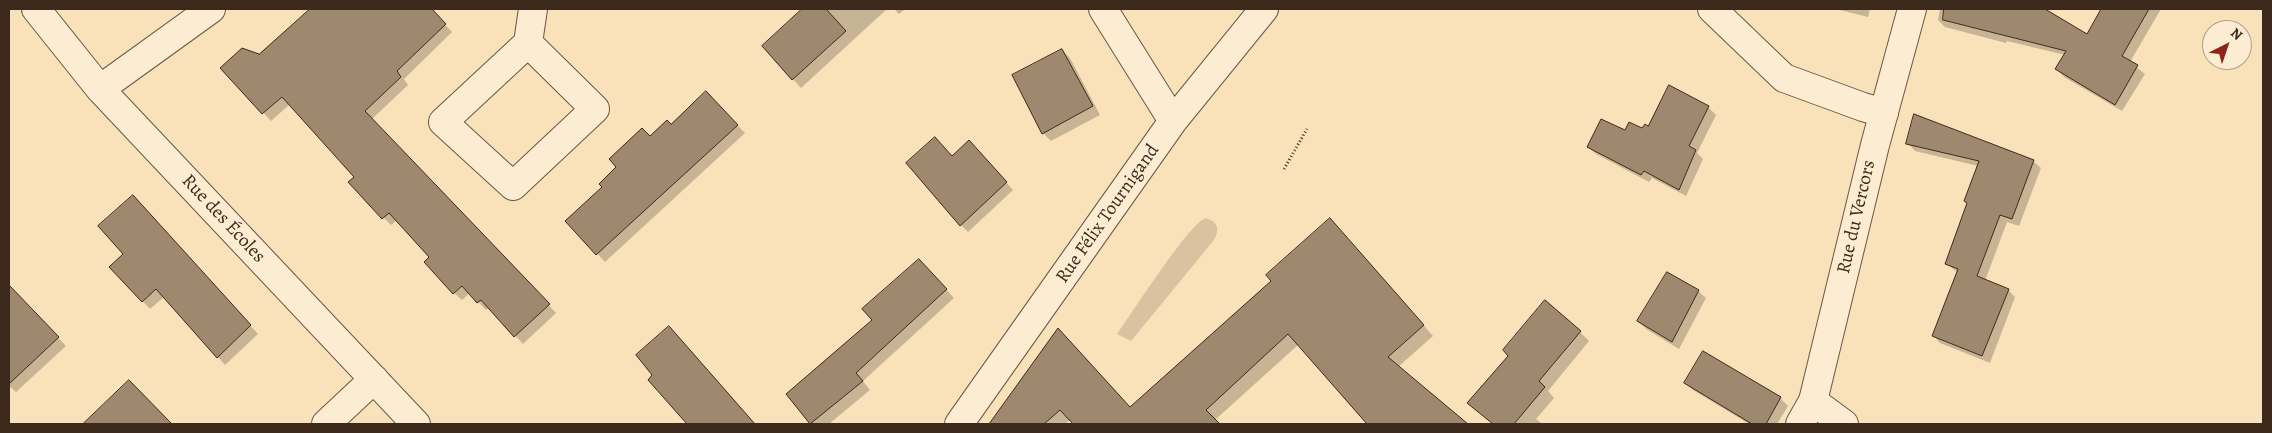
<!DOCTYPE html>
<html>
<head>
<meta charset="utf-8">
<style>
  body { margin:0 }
  #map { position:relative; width:2272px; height:433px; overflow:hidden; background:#f9e1ba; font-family:Alegreya,serif }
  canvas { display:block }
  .frame { position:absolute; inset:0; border:10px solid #3d291c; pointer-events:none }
  .north { position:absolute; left:2202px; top:20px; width:50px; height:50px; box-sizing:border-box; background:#fbecd2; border:1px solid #af9e89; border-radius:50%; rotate:41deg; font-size:14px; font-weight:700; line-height:20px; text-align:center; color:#3d291c }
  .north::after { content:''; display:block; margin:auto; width:18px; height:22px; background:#8f2418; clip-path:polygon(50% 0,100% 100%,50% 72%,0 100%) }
</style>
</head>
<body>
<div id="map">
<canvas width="2272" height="433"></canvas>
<div class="frame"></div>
<div class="north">N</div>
</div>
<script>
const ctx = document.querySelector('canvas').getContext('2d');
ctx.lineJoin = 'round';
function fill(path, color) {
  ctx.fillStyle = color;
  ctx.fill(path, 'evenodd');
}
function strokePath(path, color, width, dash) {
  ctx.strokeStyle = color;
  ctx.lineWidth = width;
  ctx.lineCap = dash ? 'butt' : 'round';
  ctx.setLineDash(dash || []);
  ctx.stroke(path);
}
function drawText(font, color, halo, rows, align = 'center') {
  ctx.font = font + ' Alegreya,serif';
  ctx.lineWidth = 4;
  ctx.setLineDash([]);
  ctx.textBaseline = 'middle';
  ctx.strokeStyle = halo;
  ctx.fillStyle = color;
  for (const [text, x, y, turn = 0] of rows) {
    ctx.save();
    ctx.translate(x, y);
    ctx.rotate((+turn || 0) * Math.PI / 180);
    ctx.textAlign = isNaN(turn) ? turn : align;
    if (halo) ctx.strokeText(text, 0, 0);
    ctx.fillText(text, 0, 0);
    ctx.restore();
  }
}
fill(new Path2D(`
  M 1206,218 C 1218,222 1220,229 1214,240 L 1131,341 L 1117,334 C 1131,315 1189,223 1206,218 Z`), '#d9c29f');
fill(new Path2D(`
  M 386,9 L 430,9 L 452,32 L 404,79 L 408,85 L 371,120 L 556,313 L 523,344 L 489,307 L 486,310 L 470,293 L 462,300 L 454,293 L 431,257 L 397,220 L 391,225 L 349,183 L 355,177 L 290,104 L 271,121 L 222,68 L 260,56 L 343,50 Z
  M 804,9 L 887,9 L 801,88 L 763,46 Z
  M 894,9 L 905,9 L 899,14 Z
  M 1836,9 L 1870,9 L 1868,17 Z
  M 1940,9 L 2046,9 L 2045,11 L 2087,36 L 2103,9 L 2161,9 L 2130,62 L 2145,74 L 2122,111 L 2064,77 L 2057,69 L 2065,55 L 2007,41 L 2006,43 L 1945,27 L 1938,20 Z
  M 1062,50 L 1070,58 L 1100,115 L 1051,141 L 1043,133 Z
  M 706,93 L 745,133 L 605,262 L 567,221 L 604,187 L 650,137 L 671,125 Z
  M 1708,107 L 1716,115 L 1697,153 L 1703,159 L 1686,196 L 1652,178 L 1649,182 L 1596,154 L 1588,147 L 1625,132 L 1643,130 Z
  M 1908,143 L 2033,161 L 2041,168 L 2019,226 L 2007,222 L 1985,281 L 2008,290 L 2015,297 L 1990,363 L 1940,343 L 1933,335 L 1958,273 L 1946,263 L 1968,204 L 1978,166 L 1915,151 Z
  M 976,149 L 1013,190 L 968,232 L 961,225 L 952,157 Z
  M 141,205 L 258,334 L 225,365 L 164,297 L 150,309 L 111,267 L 125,254 Z
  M 1340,230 L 1433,336 L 1398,367 L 1466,424 L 1365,424 L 1367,422 L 1299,344 L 1215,420 L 1219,424 L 1074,424 L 1070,420 L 1065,424 L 991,424 L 1058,330 L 1130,408 Z
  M 927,269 L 954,298 L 863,381 L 870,390 L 829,424 L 812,424 L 788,394 L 874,320 Z
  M 1698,291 L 1706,298 L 1679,349 L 1646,329 L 1638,321 Z
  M 20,298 L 66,346 L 16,392 L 9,386 L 9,309 Z
  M 1580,332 L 1589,341 L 1548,391 L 1554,398 L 1536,419 L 1542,424 L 1493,424 L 1469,403 Z
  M 677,336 L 754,424 L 689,424 L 650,380 Z
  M 1703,353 L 1780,398 L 1788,406 L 1777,424 L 1749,424 L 1693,390 L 1685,383 Z
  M 129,382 L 170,424 L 85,424 Z`), '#0003');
const building = new Path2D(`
  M 310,9 L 432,9 L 446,24 L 397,71 L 401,77 L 365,111 L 550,304 L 514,337 L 481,300 L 477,303 L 462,286 L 453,294 L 424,262 L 429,257 L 389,213 L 382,219 L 348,182 L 354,177 L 282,97 L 262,114 L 220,68 L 242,48 L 259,54 Z
  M 802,9 L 826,9 L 846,31 L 792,80 L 762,46 Z
  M 1944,9 L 2045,9 L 2087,34 L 2101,9 L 2149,9 L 2122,56 L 2138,65 L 2115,105 L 2055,69 L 2066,51 L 1943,20 Z
  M 1062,49 L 1093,106 L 1042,134 L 1012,75 Z
  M 1669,85 L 1709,106 L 1689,146 L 1696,150 L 1679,190 L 1644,171 L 1641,175 L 1587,147 L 1601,119 L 1625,130 L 1629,122 L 1642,128 L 1645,124 L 1648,126 Z
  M 706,91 L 738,125 L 596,255 L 565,221 L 602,187 L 599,184 L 616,167 L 609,159 L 642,128 L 650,136 L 667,120 L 671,124 Z
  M 1914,114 L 2034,160 L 2012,219 L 2000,215 L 1977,276 L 2009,289 L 1982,356 L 1932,336 L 1958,269 L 1945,264 L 1967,203 L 1964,201 L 1979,161 L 1906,144 Z
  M 935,137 L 952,156 L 969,140 L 1007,182 L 960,226 L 906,163 Z
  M 133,195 L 251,325 L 217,358 L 156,289 L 142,302 L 109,267 L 123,254 L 98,226 Z
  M 1330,218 L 1424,325 L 1388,357 L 1468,424 L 1367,424 L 1288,334 L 1206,410 L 1220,424 L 1073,424 L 1060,410 L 1044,424 L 989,424 L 1058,328 L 1130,407 L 1271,281 L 1266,275 Z
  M 919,259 L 947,289 L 856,373 L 863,381 L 810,424 L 786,394 L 872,320 L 862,309 Z
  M 1667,272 L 1699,290 L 1672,342 L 1637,321 Z
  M 9,285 L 59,337 L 9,384 Z
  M 1545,300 L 1581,331 L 1539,381 L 1545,387 L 1514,424 L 1493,424 L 1467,403 L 1508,356 L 1503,350 Z
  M 669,326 L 755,424 L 687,424 L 648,380 L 652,375 L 636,355 Z
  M 1703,351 L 1781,397 L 1766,424 L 1752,424 L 1684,383 Z
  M 129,380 L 172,424 L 83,424 Z`);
fill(building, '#9f896e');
strokePath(building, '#3d291c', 1);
const minor = new Path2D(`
  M 36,9 L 100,89 L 416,424
  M 1103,9 L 1173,121
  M 1712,9 L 1784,78 L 1863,107 L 1884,113
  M 528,43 L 595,109 L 513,186 L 443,122 Z
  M 528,43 L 533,9
  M 100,89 L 211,9
  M 1813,401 L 1844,424
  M 326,424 L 374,379
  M 959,424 L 1173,121 L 1264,9`);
const tertiary = new Path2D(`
  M 1800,424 L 1813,401 L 1875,145 L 1912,9`);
strokePath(minor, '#6c5744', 30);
strokePath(tertiary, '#6c5744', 30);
strokePath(new Path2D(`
  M 1284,169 L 1307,129`), '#3d291c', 3, [1, 2.5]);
strokePath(minor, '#fbecd2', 28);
strokePath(tertiary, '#fbecd2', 28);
drawText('19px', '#3d291c', '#fbecd2', [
  ["Rue Félix Tournigand",1108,214,-55],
  ["Rue du Vercors",1857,217,-77],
  ["Rue des Écoles",223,219,47]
]);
</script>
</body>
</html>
